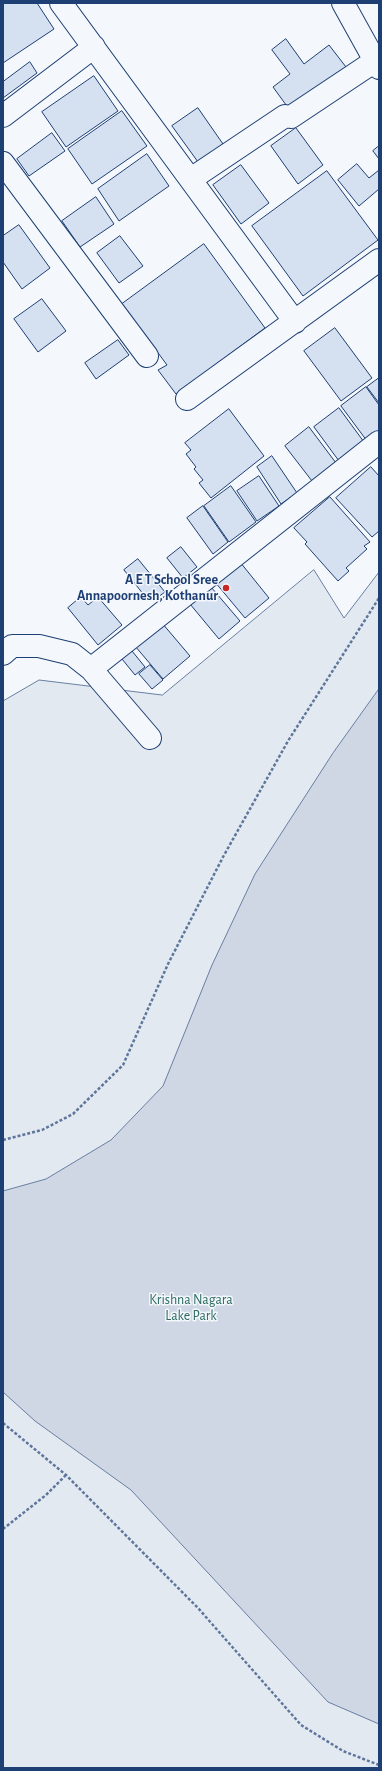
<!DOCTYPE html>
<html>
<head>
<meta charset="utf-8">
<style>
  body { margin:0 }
  #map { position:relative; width:382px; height:1771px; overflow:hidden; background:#f4f7fb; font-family:"Alegreya Sans",sans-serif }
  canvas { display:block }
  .frame { position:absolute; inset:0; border:4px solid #1d3f73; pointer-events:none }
</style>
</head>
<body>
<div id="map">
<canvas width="382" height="1771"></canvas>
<div class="frame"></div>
</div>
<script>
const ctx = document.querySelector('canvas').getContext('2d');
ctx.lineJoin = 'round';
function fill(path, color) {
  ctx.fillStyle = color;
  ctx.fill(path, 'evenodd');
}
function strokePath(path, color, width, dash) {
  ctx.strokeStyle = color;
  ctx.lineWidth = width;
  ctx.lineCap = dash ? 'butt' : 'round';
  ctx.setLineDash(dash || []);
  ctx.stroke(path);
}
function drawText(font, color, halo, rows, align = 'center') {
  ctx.font = font + ' "Alegreya Sans",sans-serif';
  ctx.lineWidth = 3;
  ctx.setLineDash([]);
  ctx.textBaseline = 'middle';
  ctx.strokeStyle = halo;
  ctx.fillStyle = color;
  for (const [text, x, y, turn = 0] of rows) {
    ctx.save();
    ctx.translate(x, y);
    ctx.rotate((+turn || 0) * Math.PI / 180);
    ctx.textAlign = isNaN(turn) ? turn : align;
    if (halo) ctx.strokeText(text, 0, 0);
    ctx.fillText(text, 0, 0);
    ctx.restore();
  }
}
const green = new Path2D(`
  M 314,570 L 344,618 L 379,572 L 379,1768 L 3,1768 L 3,701 L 39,680 L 162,695 Z`);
fill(green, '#e3e9f0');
strokePath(green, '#687fa3', 1);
const water = new Path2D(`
  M 379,689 L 379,1724 L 328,1702 L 131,1490 L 35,1421 L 3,1392 L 3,1191 L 46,1179 L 111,1140 L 163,1086 L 212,965 L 255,874 L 333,753 Z`);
fill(water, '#cfd7e4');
strokePath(water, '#687fa3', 1);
const building = new Path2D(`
  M 3,3 L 37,3 L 54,29 L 3,63 Z
  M 286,39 L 304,64 L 329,45 L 346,67 L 289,109 L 273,87 L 290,74 L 272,50 Z
  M 30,62 L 37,73 L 3,98 L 3,82 Z
  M 94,76 L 118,111 L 66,147 L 42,112 Z
  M 198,108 L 223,144 L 198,162 L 172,126 Z
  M 122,111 L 147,146 L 92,184 L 68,149 Z
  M 296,128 L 323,165 L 298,184 L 271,146 Z
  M 52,133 L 65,151 L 29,176 L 17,159 Z
  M 379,146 L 379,159 L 373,151 Z
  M 147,154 L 169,186 L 119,221 L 98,189 Z
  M 357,164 L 369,178 L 379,170 L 379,189 L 359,206 L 338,180 Z
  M 241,165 L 269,203 L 241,224 L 213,185 Z
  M 327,171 L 378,240 L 303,296 L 252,226 Z
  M 96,197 L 114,224 L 80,247 L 62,221 Z
  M 19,225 L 50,268 L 22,289 L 3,262 L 3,236 Z
  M 120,236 L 143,266 L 119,283 L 97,253 Z
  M 204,244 L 265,328 L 176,394 L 158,370 L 167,365 L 122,304 Z
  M 42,299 L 66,331 L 38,352 L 14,319 Z
  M 335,328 L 372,378 L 341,401 L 304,351 Z
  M 118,340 L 129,355 L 96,379 L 85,363 Z
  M 379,378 L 379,403 L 367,387 Z
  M 366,387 L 379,405 L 379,431 L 367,441 L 341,406 Z
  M 339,408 L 364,442 L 339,461 L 314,427 Z
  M 229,409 L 264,456 L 211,498 L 199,483 L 203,480 L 194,469 L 196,467 L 186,454 L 191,450 L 185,443 Z
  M 309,427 L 336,463 L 312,481 L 285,446 Z
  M 272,456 L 297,493 L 281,504 L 257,467 Z
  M 371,467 L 379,476 L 379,531 L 372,537 L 336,498 Z
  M 259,476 L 279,506 L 257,521 L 237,491 Z
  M 231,486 L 256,522 L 229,542 L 204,506 Z
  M 330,497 L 370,542 L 364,546 L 367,549 L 346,568 L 349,571 L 338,581 L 305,544 L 307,542 L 294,528 Z
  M 203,506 L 228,542 L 213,554 L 187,518 Z
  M 181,547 L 197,567 L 183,578 L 167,558 Z
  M 138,559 L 165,592 L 154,600 L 151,597 L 148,600 L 124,570 Z
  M 240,562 L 269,598 L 245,618 L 215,582 Z
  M 211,587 L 240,621 L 219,639 L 190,604 Z
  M 81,597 L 88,605 L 98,597 L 122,625 L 98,645 L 68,608 Z
  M 162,623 L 190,656 L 163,679 L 135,646 Z
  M 132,651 L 145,667 L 135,675 L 122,659 Z
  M 150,665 L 163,680 L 152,689 L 139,674 Z`);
fill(building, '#d5e0f0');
strokePath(building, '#1d3f73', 1);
const street = new Path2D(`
  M 61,3 L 295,322
  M 343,3 L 379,68
  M 3,116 L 94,47
  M 3,163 L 147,356
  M 191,179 L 285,116 L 291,117 L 375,61
  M 187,399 L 379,260
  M 3,654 L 12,646 L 39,646 L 72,654 L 91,669 L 150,738
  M 91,669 L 379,442`);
strokePath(street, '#1d3f73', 24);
strokePath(new Path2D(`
  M 3,1140 L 42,1130 L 73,1114 L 123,1065 L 168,964 L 223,857 L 288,741 L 379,598
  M 3,1423 L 66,1475 L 198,1608 L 301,1725 L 343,1751 L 379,1765
  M 3,1529 L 46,1495 L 66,1475`), '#5e769c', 2.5, [3, 2]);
strokePath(street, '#f4f7fb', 22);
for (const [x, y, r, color] of [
  [226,588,4,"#c62828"]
]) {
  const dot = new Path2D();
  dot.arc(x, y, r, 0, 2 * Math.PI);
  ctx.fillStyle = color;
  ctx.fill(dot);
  strokePath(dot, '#f4f7fb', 1.5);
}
drawText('bold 14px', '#1d3f73', '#f4f7fb', [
  ["A E T School Sree",218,580],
  ["Annapoornesh, Kothanur",218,596]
], 'right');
drawText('14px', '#2c6c60', '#f4f7fb', [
  ["Krishna Nagara",191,1300],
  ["Lake Park",191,1316]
]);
</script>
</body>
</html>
